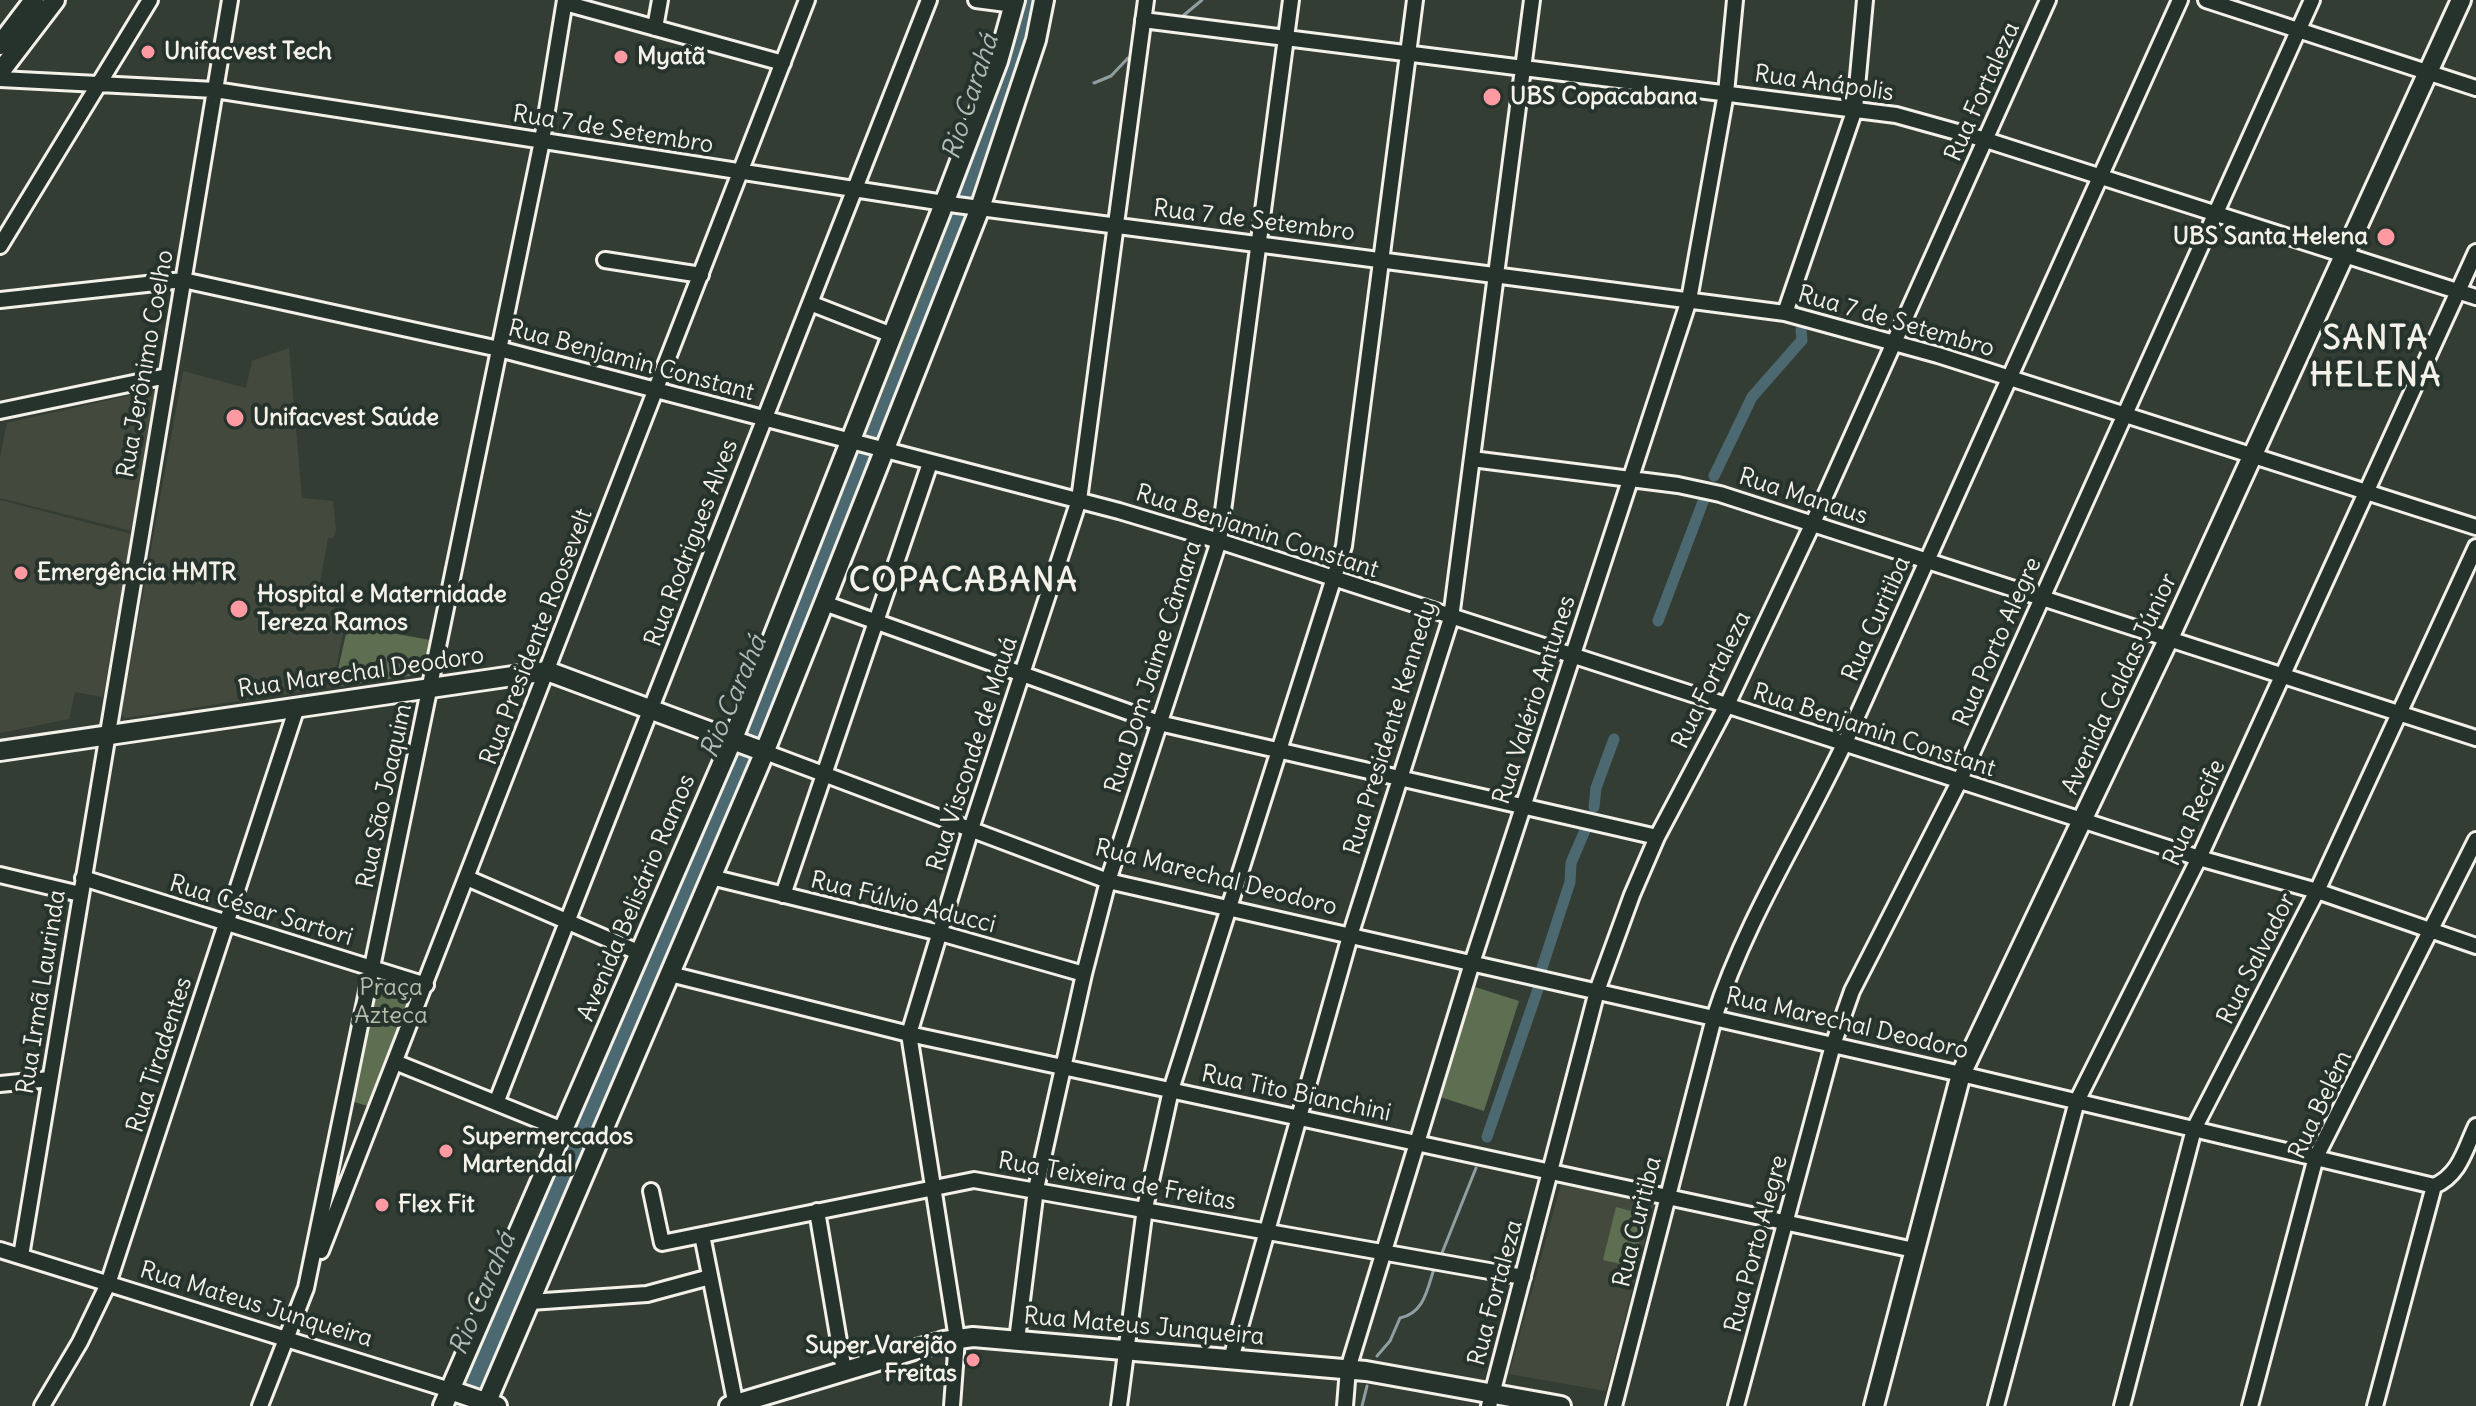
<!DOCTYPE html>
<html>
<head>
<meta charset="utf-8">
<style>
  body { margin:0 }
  canvas { display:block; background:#333d34 }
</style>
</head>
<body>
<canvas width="2476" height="1406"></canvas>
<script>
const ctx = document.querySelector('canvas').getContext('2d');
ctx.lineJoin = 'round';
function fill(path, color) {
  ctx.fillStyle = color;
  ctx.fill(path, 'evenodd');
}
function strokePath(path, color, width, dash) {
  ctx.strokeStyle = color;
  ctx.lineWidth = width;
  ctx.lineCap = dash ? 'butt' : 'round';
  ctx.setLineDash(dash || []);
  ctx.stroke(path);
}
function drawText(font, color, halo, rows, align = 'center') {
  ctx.font = font + ' Delius,sans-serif';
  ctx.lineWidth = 8;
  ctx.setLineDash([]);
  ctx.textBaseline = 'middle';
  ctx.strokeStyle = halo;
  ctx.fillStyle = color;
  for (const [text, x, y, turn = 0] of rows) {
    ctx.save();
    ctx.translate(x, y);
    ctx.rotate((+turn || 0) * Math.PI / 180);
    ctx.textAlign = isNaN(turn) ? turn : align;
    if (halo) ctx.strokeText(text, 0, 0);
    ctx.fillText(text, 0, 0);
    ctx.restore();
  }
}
fill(new Path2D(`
  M 289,348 L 302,498 L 333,501 L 336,530 L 333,538 L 328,538 L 317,600 L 342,611 L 342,622 L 345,623 L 332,687 L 125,718 L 121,715 L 183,371 L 246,388 L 252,361 Z
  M 158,389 L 132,531 L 0,498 L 0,458 L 7,423 Z
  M 0,500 L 131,534 L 103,697 L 75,692 L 69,719 L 0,733 Z
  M 1562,1181 L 1655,1201 L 1606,1391 L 1509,1374 Z`), '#434a3d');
fill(new Path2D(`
  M 1020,0 L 1039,0 L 977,200 L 958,194 L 995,91 Z
  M 952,216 L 965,218 L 966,222 L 879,443 L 865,438 Z
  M 857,451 L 877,458 L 761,750 L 741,743 Z
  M 348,625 L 430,640 L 423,674 L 334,687 Z
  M 734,756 L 753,764 L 482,1394 L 459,1384 Z
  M 372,968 L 426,985 L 377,1109 L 345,1099 Z
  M 1475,987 L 1519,1001 L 1484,1111 L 1440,1097 Z
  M 1616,1207 L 1646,1215 L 1633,1267 L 1603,1260 Z`), '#5d6e51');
strokePath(new Path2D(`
  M 1184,15 L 1202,0
  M 1094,83 L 1111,76 L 1128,58
  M 998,106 L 1006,107
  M 1442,1253 L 1476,1168
  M 1377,1356 L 1390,1341 L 1400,1318 C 1424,1313 1427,1290 1434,1269
  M 1362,1406 L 1367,1386`), '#8f9fa1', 3);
strokePath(new Path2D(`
  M 1714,476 L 1752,397 L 1802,340 L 1801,330
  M 1658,621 L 1704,499
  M 1594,807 L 1596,788 L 1614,739
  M 1541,971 L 1570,882 L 1571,863 L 1586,828
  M 1487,1137 L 1538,989`), '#4c6972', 11);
strokePath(new Path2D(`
  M 464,1406 C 572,1151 680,896 789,641 C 878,432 973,221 1030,0`), '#4c6972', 20);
const minor = new Path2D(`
  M 976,0 L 1014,5
  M 2206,0 L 2476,88
  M 565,3 L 783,63
  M 1143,20 L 1896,115 L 1986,140 L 2476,297
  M 655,28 L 660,0
  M 0,79 L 215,90 L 957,205 L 1785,313 L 1938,355 L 2476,527
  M 0,246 L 150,0
  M 605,260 L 701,275
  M 0,300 L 183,280 L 499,349 L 1119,511 L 1219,541 L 2199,858 L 2317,891 L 2476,946
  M 810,303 L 892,335
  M 1785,313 L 1855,109 L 1865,0
  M 0,411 L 167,376
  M 1472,459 L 1678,485 L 1720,494 L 2476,738
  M 824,603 L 1159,723 L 1657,837
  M 765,752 L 1108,881 L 1961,1074 L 2434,1186
  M 0,875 L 80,894
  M 711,877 L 940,933 L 1084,974
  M 83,878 L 426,985
  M 467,878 L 640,953
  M 783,895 L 930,463
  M 670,974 L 909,1034 L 1914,1250
  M 395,1062 L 563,1130
  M 0,1084 L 50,1079
  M 496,1103 L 929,0
  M 651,1191 L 662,1243 L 974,1180 L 1523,1277
  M 817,1211 L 844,1371
  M 702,1235 L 736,1406
  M 0,1250 L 450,1390
  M 321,1251 L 807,0
  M 21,1256 L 230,0
  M 530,1302 L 647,1294 L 710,1277
  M 1017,1340 L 1036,1189 L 1084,974 L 1108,881 L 1219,541 L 1291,0
  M 1231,1359 L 1350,936 L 1451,618 L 1532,0
  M 42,1406 L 80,1342 L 108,1284 L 297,707
  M 260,1406 L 306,1288 L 542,141 L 565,0
  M 952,1406 L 957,1339 L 909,1034 L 971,829 L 1079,500 L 1146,0
  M 1119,1406 L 1145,1208 L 1171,1090 L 1344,546 L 1415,0
  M 1345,1406 L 1348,1369 L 1472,963 L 1689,300 L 1726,93 L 1735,0
  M 1489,1406 L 1597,991 L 1632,895 L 1657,837 L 1726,707 L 1813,523 L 2048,0
  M 1614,1406 L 1714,1018 C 1748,913 1809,823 1854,723 C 1963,482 2070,241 2180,0
  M 1736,1406 L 1833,1045 L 1852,991 L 1959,782 L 2312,0
  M 1996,1406 L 2077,1101 L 2199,858 L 2476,252
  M 2122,1406 L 2194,1129 L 2317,891 L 2476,547
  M 2250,1406 L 2316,1157 L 2476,840
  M 2375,1406 L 2434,1186 C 2460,1175 2465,1149 2476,1126`);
const major = new Path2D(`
  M 0,45 L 34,0
  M 0,72 L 55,0
  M 0,751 L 547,671 L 765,752
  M 450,1390 L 497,1406
  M 443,1406 L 734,736 L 940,214 L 998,61 L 1015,0
  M 485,1406 L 760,763 L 824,603 L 980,208 L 1036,40 L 1044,0
  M 729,1406 L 944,1341 L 973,1337 L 1366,1371 L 1561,1406
  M 1874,1406 L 1961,1074 L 2169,638 L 2461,0`);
strokePath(minor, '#f4f1e8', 20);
strokePath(major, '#f4f1e8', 24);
strokePath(minor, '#26332d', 14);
strokePath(major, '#26332d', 18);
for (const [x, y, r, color] of [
  [148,52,8,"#ff9aa2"],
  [621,57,8,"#ff9aa2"],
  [1492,97,10,"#ff9aa2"],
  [2386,237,10,"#ff9aa2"],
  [235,418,10,"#ff9aa2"],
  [21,573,8,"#ff9aa2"],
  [239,609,10,"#ff9aa2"],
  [446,1151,8,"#ff9aa2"],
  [382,1205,8,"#ff9aa2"],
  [973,1360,8,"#ff9aa2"]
]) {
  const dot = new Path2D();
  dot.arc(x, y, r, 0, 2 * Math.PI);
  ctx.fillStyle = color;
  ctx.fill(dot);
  strokePath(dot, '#26332d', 3);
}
drawText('bold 24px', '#f4f1e8', '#26332d', [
  ["Unifacvest Tech",164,52],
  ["Myatã",637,57],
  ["UBS Copacabana",1510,97],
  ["UBS Santa Helena",2368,237,"right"],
  ["Unifacvest Saúde",253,418],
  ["Emergência HMTR",37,573],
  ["Hospital e Maternidade",257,595],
  ["Tereza Ramos",257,623],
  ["Supermercados",462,1137],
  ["Martendal",462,1165],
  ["Flex Fit",398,1205],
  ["Super Varejão",957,1346,"right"],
  ["Freitas",957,1374,"right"]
], 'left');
drawText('24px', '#f4f1e8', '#26332d', [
  ["Rua Anápolis",1824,84,8],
  ["Rua Fortaleza",1983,92,-66],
  ["Rua 7 de Setembro",613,130,9],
  ["Rua 7 de Setembro",1254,221,7],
  ["Rua 7 de Setembro",1896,322,16],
  ["Rua Benjamin Constant",631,361,15],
  ["Rua Jerônimo Coelho",146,364,-80],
  ["Rua Manaus",1803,497,18],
  ["Rua Benjamin Constant",1257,532,18],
  ["Rua Rodrigues Alves",692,543,-69],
  ["Rua Curitiba",1877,619,-66],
  ["Rua Presidente Roosevelt",537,637,-69],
  ["Rua Porto Alegre",1998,642,-66],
  ["Rua Dom Jaime Câmara",1154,667,-72],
  ["Rua Marechal Deodoro",361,673,-8],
  ["Rua Fortaleza",1712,680,-64],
  ["Avenida Caldas Júnior",2120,684,-65],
  ["Rua Valério Antunes",1535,700,-72],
  ["Rua Presidente Kennedy",1391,728,-73],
  ["Rua Benjamin Constant",1874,731,18],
  ["Rua Visconde de Mauá",973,754,-72],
  ["Rua São Joaquim",385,796,-78],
  ["Rua Recife",2195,813,-65],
  ["Rua Marechal Deodoro",1216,878,14],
  ["Avenida Belisário Ramos",637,898,-67],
  ["Rua Fúlvio Aducci",903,903,14],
  ["Rua César Sartori",261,911,17],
  ["Rua Salvador",2257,959,-63],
  ["Rua Irmã Laurinda",42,992,-81],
  ["Rua Marechal Deodoro",1847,1024,13],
  ["Rua Tiradentes",160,1055,-72],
  ["Rua Tito Bianchini",1296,1094,12],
  ["Rua Belém",2321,1105,-65],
  ["Rua Teixeira de Freitas",1117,1182,10],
  ["Rua Curitiba",1638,1222,-76],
  ["Rua Porto Alegre",1757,1244,-75],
  ["Rua Fortaleza",1496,1293,-75],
  ["Rua Mateus Junqueira",256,1305,17],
  ["Rua Mateus Junqueira",1144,1327,5]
]);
drawText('24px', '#b8bdac', '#26332d', [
  ["Praça",391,988],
  ["Azteca",391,1016]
]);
drawText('italic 26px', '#b1bbb9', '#26332d', [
  ["Rio Carahá",971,97,-72],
  ["Rio Carahá",734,697,-67],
  ["Rio Carahá",483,1294,-67]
]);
ctx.letterSpacing = '2px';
drawText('bold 32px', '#f4f1e8', '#26332d', [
  ["SANTA",2376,340],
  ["HELENA",2376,377],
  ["COPACABANA",964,582]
]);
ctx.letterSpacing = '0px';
</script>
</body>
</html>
